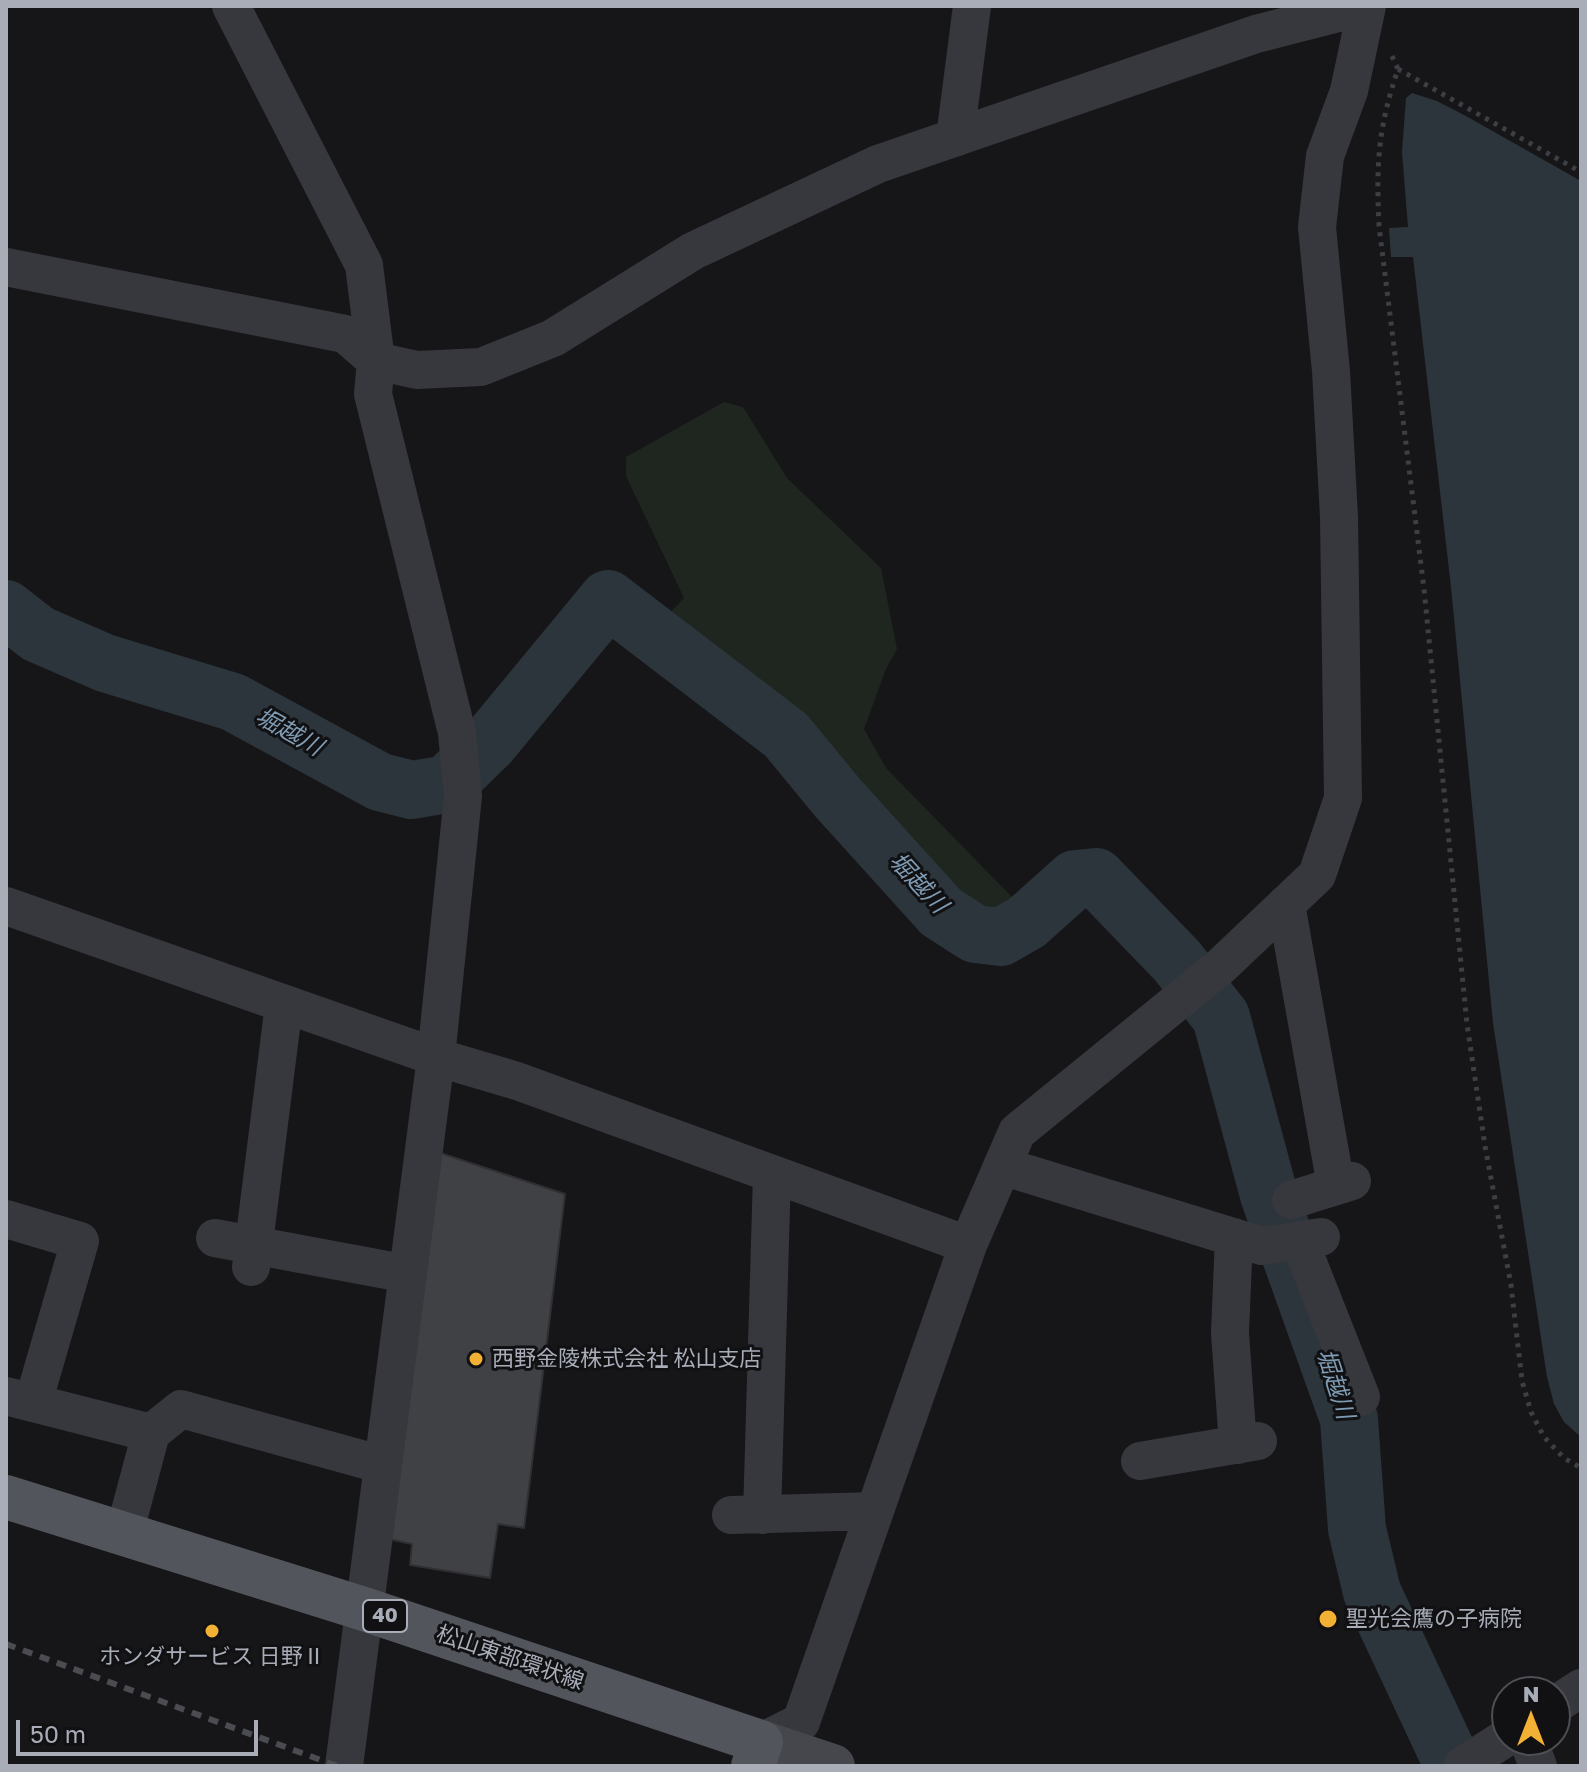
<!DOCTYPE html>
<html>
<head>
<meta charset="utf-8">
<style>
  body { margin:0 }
  #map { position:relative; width:1587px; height:1772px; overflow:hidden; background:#161618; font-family:"Golos Text",sans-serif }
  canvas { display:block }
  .frame { position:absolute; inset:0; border:8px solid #a8adb8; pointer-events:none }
  .north { position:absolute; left:1491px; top:1676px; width:80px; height:80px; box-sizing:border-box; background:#111113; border:2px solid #4d4f55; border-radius:50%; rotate:0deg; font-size:22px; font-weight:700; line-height:32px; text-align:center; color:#a8adb8 }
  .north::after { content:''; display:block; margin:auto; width:28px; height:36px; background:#f2b134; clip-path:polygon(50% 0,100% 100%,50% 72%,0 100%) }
  .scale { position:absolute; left:16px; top:1720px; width:242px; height:36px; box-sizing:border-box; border:4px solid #a8adb8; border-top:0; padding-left:10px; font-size:24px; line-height:28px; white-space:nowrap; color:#a8adb8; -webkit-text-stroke:6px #111113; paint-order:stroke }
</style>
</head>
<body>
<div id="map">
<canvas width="1587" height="1772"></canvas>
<div class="frame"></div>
<div class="north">N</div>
<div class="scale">50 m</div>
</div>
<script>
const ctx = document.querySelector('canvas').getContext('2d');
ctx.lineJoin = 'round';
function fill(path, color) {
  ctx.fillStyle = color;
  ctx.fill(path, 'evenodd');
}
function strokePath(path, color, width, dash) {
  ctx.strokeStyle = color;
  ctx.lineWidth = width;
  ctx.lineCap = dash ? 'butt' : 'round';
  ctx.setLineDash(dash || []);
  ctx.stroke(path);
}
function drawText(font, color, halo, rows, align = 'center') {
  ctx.font = font + ' "Golos Text","Noto Sans JP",sans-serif';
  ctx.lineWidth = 6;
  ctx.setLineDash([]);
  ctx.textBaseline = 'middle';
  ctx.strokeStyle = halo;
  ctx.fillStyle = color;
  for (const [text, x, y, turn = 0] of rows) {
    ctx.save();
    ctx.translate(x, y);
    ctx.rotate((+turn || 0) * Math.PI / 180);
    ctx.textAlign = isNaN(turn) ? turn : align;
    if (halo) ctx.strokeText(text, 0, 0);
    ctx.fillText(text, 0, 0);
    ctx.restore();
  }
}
fill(new Path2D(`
  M 724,402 L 743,407 L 787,478 L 881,568 L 897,649 L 886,669 L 864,729 L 886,768 L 1015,900 L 1010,916 L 979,922 L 948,904 L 791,728 L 663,620 L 684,598 L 626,476 L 626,457 Z`), '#1e261f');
fill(new Path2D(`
  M 1412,93 L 1437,101 L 1466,116 L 1581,181 L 1581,1437 L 1564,1422 L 1554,1404 L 1547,1377 L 1493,1023 L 1451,587 L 1413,257 L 1391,257 L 1389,228 L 1408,227 L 1402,152 L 1406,98 Z`), '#2c353c');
strokePath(new Path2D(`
  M 6,609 L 38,634 L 105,663 L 233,702 L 380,782 L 412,790 L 447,784 L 489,743 L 608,599 L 786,735 L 837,797 L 941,912 L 975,934 L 1001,937 L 1027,922 L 1075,879 L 1096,877 L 1177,961 L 1221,1017 L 1269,1195 L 1349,1419 L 1357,1529 L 1372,1592 L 1446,1750 L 1457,1766`), '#2c353c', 58);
const building = new Path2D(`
  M 434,1151 L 565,1194 L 524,1528 L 498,1524 L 490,1578 L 410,1565 L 412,1544 L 384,1538 Z`);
fill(building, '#404145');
strokePath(building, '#303034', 2);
strokePath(new Path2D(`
  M 1392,56 L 1398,69 C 1378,129 1376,163 1379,226 L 1424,589 L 1467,1024 L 1485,1146 L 1511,1285 L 1522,1381 L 1531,1412 L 1544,1437 L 1564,1458 L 1581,1468
  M 1398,69 L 1581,172`), '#3d3f44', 5, [4, 6]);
strokePath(new Path2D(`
  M 231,6 L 364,265 L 376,361 L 373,394 L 457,733 L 463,796 L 436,1057 L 344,1766
  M 955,138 L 972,6
  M 6,267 L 345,334 L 376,361 L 417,370 L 481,367 L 553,338 L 693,251 L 878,164 L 1256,34 L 1365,6
  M 1286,904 L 1336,1186
  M 6,906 L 436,1057 L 517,1081 L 968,1245
  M 1002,1166 L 1262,1246 L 1321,1237
  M 1291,1200 L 1352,1181
  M 6,1219 L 80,1241 L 33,1403
  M 1234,1237 L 1230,1333 L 1238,1445
  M 215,1238 L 408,1274
  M 1299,1240 L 1361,1397
  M 251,1267 L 284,1004
  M 6,1396 L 151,1433 L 124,1534
  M 151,1433 L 181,1409 L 383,1465
  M 1140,1461 L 1258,1441
  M 731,1515 L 875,1511
  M 762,1515 L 772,1174
  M 1555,1705 L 1581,1688
  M 1528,1740 L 1538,1766
  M 761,1742 L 801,1722 L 968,1245 L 1017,1132 L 1221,966 L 1317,875 L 1343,798 L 1339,517 L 1331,371 L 1317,227 L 1325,156 L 1349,91 L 1367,6
  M 1462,1766 L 1507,1737`), '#37383d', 38);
strokePath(new Path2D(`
  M 761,1742 L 833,1766`), '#45474d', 44);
strokePath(new Path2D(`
  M 6,1497 L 364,1609 L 761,1742 L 753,1766`), '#53555c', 44);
strokePath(new Path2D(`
  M 6,1644 L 337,1766`), '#4a4c52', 6, [10, 8]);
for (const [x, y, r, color] of [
  [476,1359,8,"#f2b134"],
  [1328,1619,10,"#f2b134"],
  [212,1631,8,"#f2b134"]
]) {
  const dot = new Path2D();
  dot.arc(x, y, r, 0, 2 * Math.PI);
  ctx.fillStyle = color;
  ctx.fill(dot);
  strokePath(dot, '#111113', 3);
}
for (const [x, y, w] of [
  [385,1616,44]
]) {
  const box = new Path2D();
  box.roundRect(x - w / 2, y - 16, w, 32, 6);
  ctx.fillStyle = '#111113';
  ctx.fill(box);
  strokePath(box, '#a8adb8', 2);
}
drawText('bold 20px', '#a8adb8', null, [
  ["40",385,1616]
]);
drawText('22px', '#a8adb8', '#111113', [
  ["西野金陵株式会社 松山支店",492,1359],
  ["聖光会鷹の子病院",1346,1619],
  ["ホンダサービス 日野Ⅱ",212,1657,"center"]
], 'left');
drawText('22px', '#a8adb8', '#111113', [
  ["松山東部環状線",510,1658,19]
]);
drawText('italic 24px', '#7f9bb3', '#111113', [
  ["堀越川",289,732,29],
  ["堀越川",918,883,47],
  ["堀越川",1335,1384,72]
]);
</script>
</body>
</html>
